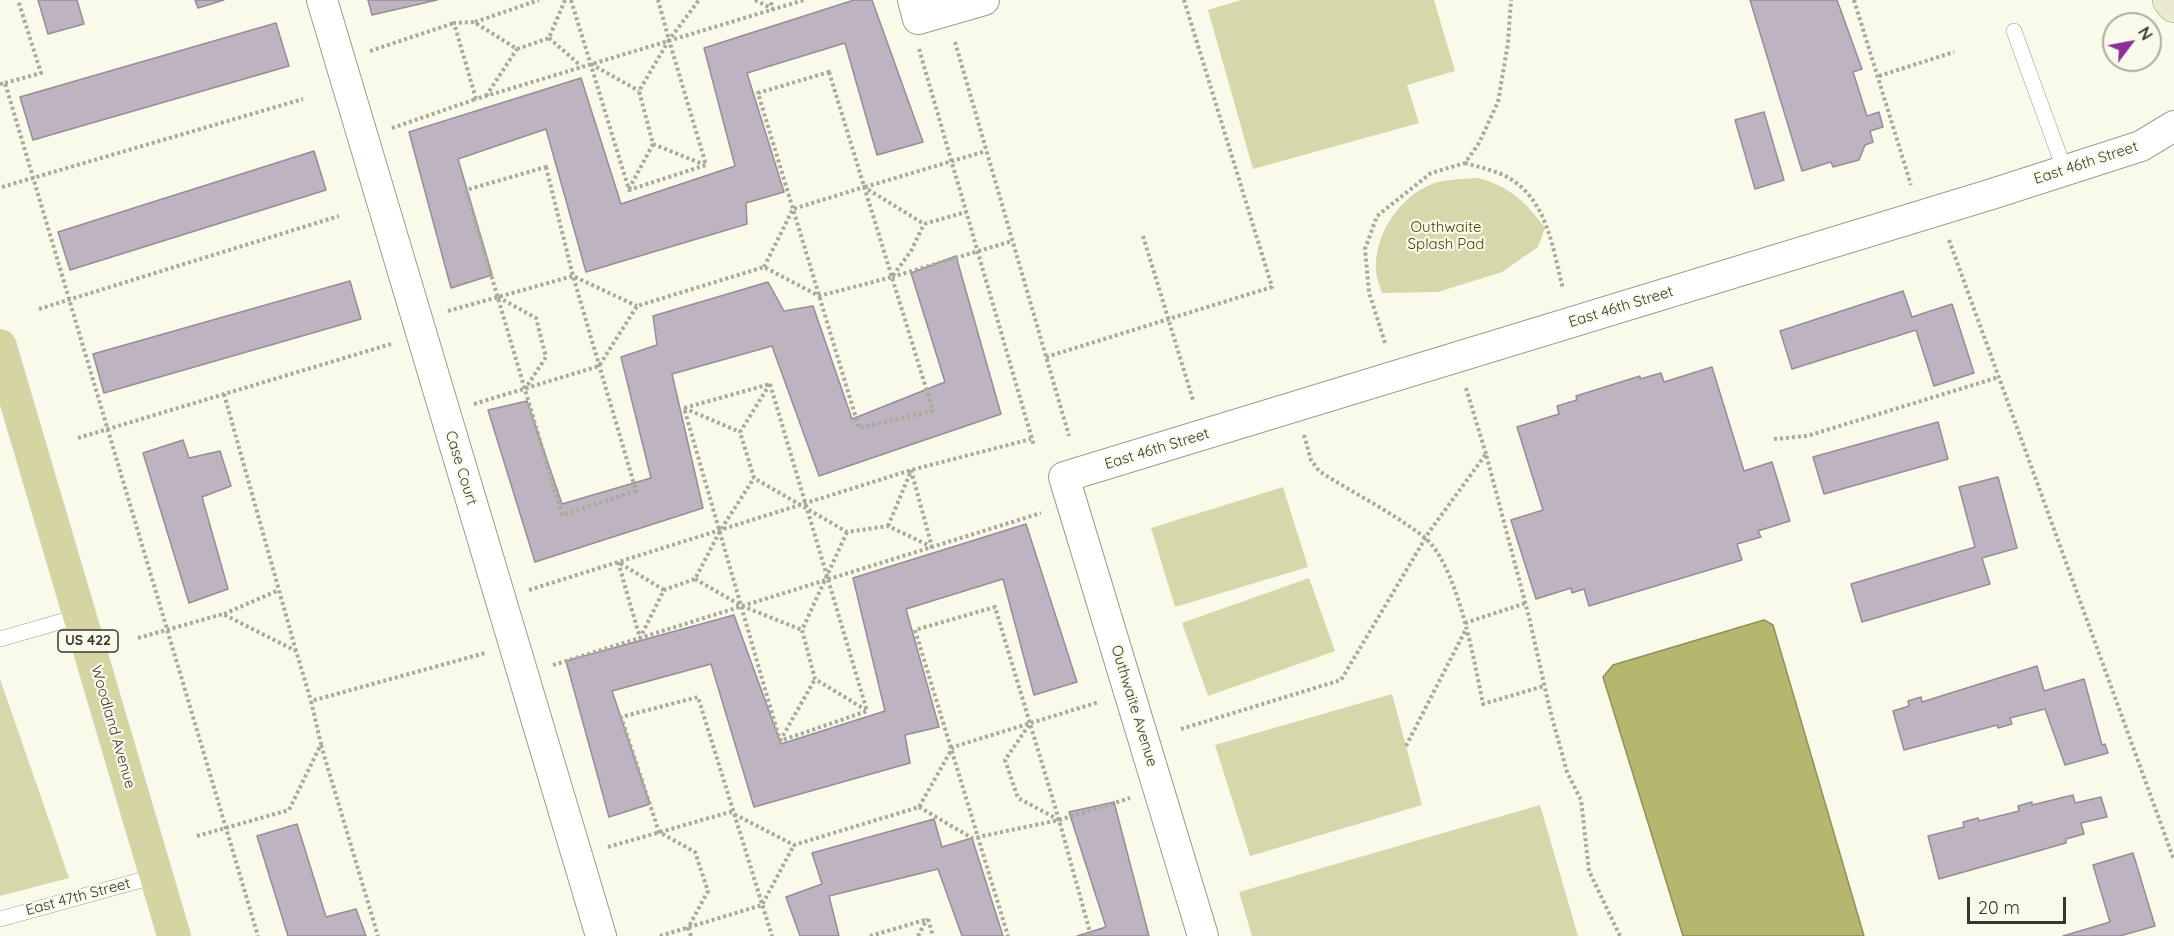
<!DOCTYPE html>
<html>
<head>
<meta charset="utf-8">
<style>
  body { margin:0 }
  #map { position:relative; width:2174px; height:936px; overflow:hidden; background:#f9fae9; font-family:Quicksand,sans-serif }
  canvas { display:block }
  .north { position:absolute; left:2102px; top:12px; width:60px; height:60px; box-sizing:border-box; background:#f9fae9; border:2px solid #abac9f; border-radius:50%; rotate:58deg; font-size:16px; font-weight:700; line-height:24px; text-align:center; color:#363630 }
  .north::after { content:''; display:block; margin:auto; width:21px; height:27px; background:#8e2f99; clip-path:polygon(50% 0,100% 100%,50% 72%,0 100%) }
  .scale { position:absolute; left:1967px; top:897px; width:99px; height:27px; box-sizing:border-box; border:3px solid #363630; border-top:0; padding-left:8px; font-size:18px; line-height:21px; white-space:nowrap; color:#363630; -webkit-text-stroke:4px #f9fae9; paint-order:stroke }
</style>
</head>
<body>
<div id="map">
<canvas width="2174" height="936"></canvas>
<div class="north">N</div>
<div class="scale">20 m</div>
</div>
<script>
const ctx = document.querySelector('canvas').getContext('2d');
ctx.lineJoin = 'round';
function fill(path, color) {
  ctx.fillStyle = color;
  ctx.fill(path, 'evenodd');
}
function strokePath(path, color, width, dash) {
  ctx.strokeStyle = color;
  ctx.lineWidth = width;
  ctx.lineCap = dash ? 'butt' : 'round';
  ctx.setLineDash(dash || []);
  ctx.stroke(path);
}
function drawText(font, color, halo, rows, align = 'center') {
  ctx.font = font + ' Quicksand,sans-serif';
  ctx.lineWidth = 4.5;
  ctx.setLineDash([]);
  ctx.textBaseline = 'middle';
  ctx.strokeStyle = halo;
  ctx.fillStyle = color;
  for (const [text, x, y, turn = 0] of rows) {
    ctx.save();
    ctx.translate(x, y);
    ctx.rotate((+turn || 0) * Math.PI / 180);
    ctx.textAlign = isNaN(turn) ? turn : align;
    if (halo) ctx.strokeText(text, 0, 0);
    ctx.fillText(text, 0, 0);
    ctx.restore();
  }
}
fill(new Path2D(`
  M 1241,0 L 1434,0 L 1455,71 L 1407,85 L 1419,123 L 1253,169 L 1208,10 Z
  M 1478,178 C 1509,186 1527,203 1545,228 L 1538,247 L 1502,272 L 1438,292 L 1382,293 C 1380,286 1376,278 1376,270 C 1374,235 1399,197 1432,184 C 1446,179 1463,179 1478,178 Z
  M 1283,487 L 1308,567 L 1175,607 L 1151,528 Z
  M 1309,578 L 1335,651 L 1208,696 L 1182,623 Z
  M 0,679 L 69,878 L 0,896 Z
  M 1392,694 L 1422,805 L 1250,856 L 1215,745 Z
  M 1540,805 L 1578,936 L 1252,936 L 1239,892 Z`), '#d6d8ab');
const water = new Path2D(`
  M 1764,620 L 1773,625 L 1864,936 L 1683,936 L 1603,677 L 1613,665 Z`);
fill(water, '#b6b76e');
strokePath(water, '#90905b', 1.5);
const building = new Path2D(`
  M 38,0 L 77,0 L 84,24 L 48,34 Z
  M 195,0 L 224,0 L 198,8 Z
  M 368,0 L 437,0 L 372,15 Z
  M 854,0 L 872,0 L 923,142 L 877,155 L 845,43 L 747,73 L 784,192 L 746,203 L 747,224 L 586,272 L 546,129 L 458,159 L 492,275 L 451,288 L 409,132 L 581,78 L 621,204 L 735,166 L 704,48 Z
  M 1750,0 L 1837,0 L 1862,69 L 1853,72 L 1867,116 L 1879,112 L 1883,127 L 1870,131 L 1873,142 L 1865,145 L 1859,160 L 1833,167 L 1831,162 L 1802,171 Z
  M 276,23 L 289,66 L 33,140 L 20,97 Z
  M 1764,112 L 1784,180 L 1755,189 L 1735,120 Z
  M 314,151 L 326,190 L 70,270 L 58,232 Z
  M 956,256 L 1001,414 L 819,476 L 772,346 L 672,374 L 703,508 L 535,562 L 488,410 L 527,401 L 562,504 L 651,478 L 621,357 L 657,345 L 653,316 L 768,282 L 784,311 L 813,306 L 852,419 L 945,382 L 911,273 Z
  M 350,281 L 361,319 L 104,393 L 93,354 Z
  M 1903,291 L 1912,317 L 1952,304 L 1974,373 L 1934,386 L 1916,330 L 1792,369 L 1780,331 Z
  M 1712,367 L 1744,471 L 1772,462 L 1790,521 L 1758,531 L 1761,537 L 1737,544 L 1742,560 L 1589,606 L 1584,589 L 1572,593 L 1571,588 L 1536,599 L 1511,520 L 1543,510 L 1517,427 L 1559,414 L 1557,406 L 1577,400 L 1576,396 L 1640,376 L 1640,379 L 1661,373 L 1664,382 Z
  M 1938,422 L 1948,459 L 1824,494 L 1813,457 Z
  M 183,440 L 189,458 L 220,451 L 231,486 L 202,497 L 228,589 L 189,603 L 143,453 Z
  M 1998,477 L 2017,548 L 1982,558 L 1990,584 L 1862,622 L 1851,584 L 1975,547 L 1959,487 Z
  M 1026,524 L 1077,682 L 1034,695 L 1003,579 L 906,609 L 939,727 L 905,735 L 910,763 L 754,807 L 711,664 L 612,691 L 650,804 L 609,817 L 566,661 L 734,615 L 781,744 L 885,711 L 853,578 Z
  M 2037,666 L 2044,691 L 2084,679 L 2102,745 L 2105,744 L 2108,753 L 2065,765 L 2045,709 L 2010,718 L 2012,724 L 1998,728 L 1997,725 L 1904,750 L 1893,711 L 1909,706 L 1908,701 L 1921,697 L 1922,702 Z
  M 2073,795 L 2075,803 L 2101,797 L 2107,817 L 2081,823 L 2084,834 L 2066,839 L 2066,843 L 1939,879 L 1928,836 L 1964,827 L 1963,822 L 1978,818 L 1979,821 L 2019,811 L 2018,806 L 2032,802 L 2032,805 Z
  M 1114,802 L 1149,936 L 1077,936 L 1106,927 L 1069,812 Z
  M 934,819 L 942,847 L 972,838 L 1003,936 L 962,936 L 938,869 L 829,896 L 839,936 L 800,936 L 786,897 L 822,884 L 812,853 Z
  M 297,824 L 326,917 L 356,909 L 366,936 L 288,936 L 257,836 Z
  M 2133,853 L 2155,926 L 2120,936 L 2063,936 L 2110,922 L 2093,865 Z`);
fill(building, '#beb3c0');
strokePath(building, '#978c98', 1.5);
const lane = new Path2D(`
  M 2014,31 L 2065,171
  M 0,639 L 80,616
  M 0,919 L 156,876`);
const street = new Path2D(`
  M 322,0 L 601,936
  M 913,0 L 918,19 L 984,0
  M 1203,936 L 1064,477 L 1992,194 L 2141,146 L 2174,126`);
const secondary = new Path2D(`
  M 2169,0 L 2174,6`);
const primary = new Path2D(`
  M 0,346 L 174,936`);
strokePath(lane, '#9c9d8e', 16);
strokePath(street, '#9c9d8e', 32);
strokePath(secondary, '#9c9d8e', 34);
strokePath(primary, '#dfdfde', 34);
strokePath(new Path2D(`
  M 565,0 L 549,38 L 517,49 L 474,22 L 454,23 L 476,99 L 804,0
  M 571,0 L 629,190 L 706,165 L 669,40 L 699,0
  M 755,0 L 773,9 L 770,0
  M 1854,0 L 1911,185
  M 475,22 L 539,0
  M 549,38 L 581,66
  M 955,42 L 1069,436
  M 919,49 L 1034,446
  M 370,51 L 454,23
  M 591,64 L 639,91
  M 829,72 L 933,411 L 859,428 L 758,93 Z
  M 1879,76 L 1954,52
  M 5,83 L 41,73 L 18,0
  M 0,84 L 5,83 L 258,936
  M 486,96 L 517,49
  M 392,128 L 476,99
  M 653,144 L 705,165
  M 1465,163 C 1479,167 1497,171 1509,178 C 1548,201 1553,250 1563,289
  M 546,167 L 573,276 L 636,491 L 562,515 L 466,190 Z
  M 2,187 L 303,99
  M 865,187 L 986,151
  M 629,189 L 653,144 L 639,91 L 669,40 L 658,0
  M 1143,236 L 1193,400
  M 1949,240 L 2174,860
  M 764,267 L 793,209 L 864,187 L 924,224 L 966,212
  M 892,277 L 1012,241
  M 498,297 L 536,318 L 546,357 L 525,389
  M 39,309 L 339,216
  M 448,311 L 573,276 L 637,306
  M 1385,343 L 1369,292 L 1365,249 L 1377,216 L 1431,173 L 1465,163 L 1479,143 L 1498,102 L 1508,43 L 1511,0
  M 1046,357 L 1272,287 L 1184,0
  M 770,384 L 867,711 L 780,741 L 684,408 Z
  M 770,384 L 740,432 L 754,478 L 847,532 L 888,526 L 932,547
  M 1466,388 L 1486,454
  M 224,394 L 296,651
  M 474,404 L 599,366 L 637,306 L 764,267 L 819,296 L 892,277 L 911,251 L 924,224
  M 684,408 L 740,432
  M 1304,435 L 1311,460 L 1319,471 C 1353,493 1392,512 1424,537 C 1458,565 1474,661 1483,704 L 1544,686
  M 78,438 L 391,344
  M 1774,439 L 1807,436 L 1999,377
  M 911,470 L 932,547
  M 888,526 L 911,471
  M 847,532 L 802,630 L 815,679 L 866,710
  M 695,579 L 742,606 L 802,630
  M 529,590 L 911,470 L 1031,439
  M 664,590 L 618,562 L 640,638 L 664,590 L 695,579 L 720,531 L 754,478
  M 224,614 L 279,590
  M 1465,623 L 1526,603
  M 138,638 L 223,614 L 296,651 L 311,701
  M 553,665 L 1041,513
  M 1029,725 L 1005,760 L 1018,798 L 1059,820 L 1091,936
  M 1181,729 L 1341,680 L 1429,532 L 1486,454 L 1529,617 L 1550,710 L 1567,772 L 1581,800 L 1589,871 L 1620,936
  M 780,741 L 815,679
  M 321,745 L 378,936
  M 1406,746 L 1466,629
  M 919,807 L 972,838 L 978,837 L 1059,820 L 995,607 L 915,630 C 946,732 977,834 1008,936
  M 1059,820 L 1130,798
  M 197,836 L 289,810 L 321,744 L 311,701 L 485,653
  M 608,847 L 730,812 L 794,845 L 919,807 L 953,747 L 1099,702
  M 928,919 L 933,936
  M 660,936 L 762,905 L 794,845
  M 691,936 L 688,928 L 708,891 L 695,852 L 659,832 L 621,717 L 698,697 L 772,936
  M 870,936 L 928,919
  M 918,936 L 927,919`), '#a9aa9d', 4, [3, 3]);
strokePath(lane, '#fff', 15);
strokePath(street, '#fff', 30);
strokePath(secondary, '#eaead1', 33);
strokePath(primary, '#d4d5a3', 33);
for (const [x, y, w] of [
  [88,641,60]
]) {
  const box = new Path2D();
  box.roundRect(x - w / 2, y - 11, w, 22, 4.5);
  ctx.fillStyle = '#f9fae9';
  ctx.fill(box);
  strokePath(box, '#363630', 1.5);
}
drawText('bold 14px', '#363630', null, [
  ["US 422",88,641]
]);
drawText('15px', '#363630', '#f9fae9', [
  ["East 46th Street",2086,163,-18],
  ["East 46th Street",1621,307,-17],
  ["East 46th Street",1157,449,-17],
  ["Case Court",461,468,73],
  ["Outhwaite Avenue",1134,706,73],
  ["Woodland Avenue",113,727,74],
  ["East 47th Street",78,897,-15]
]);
drawText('15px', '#45450c', '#f9fae9', [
  ["Outhwaite",1446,227],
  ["Splash Pad",1446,244]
]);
</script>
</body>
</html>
